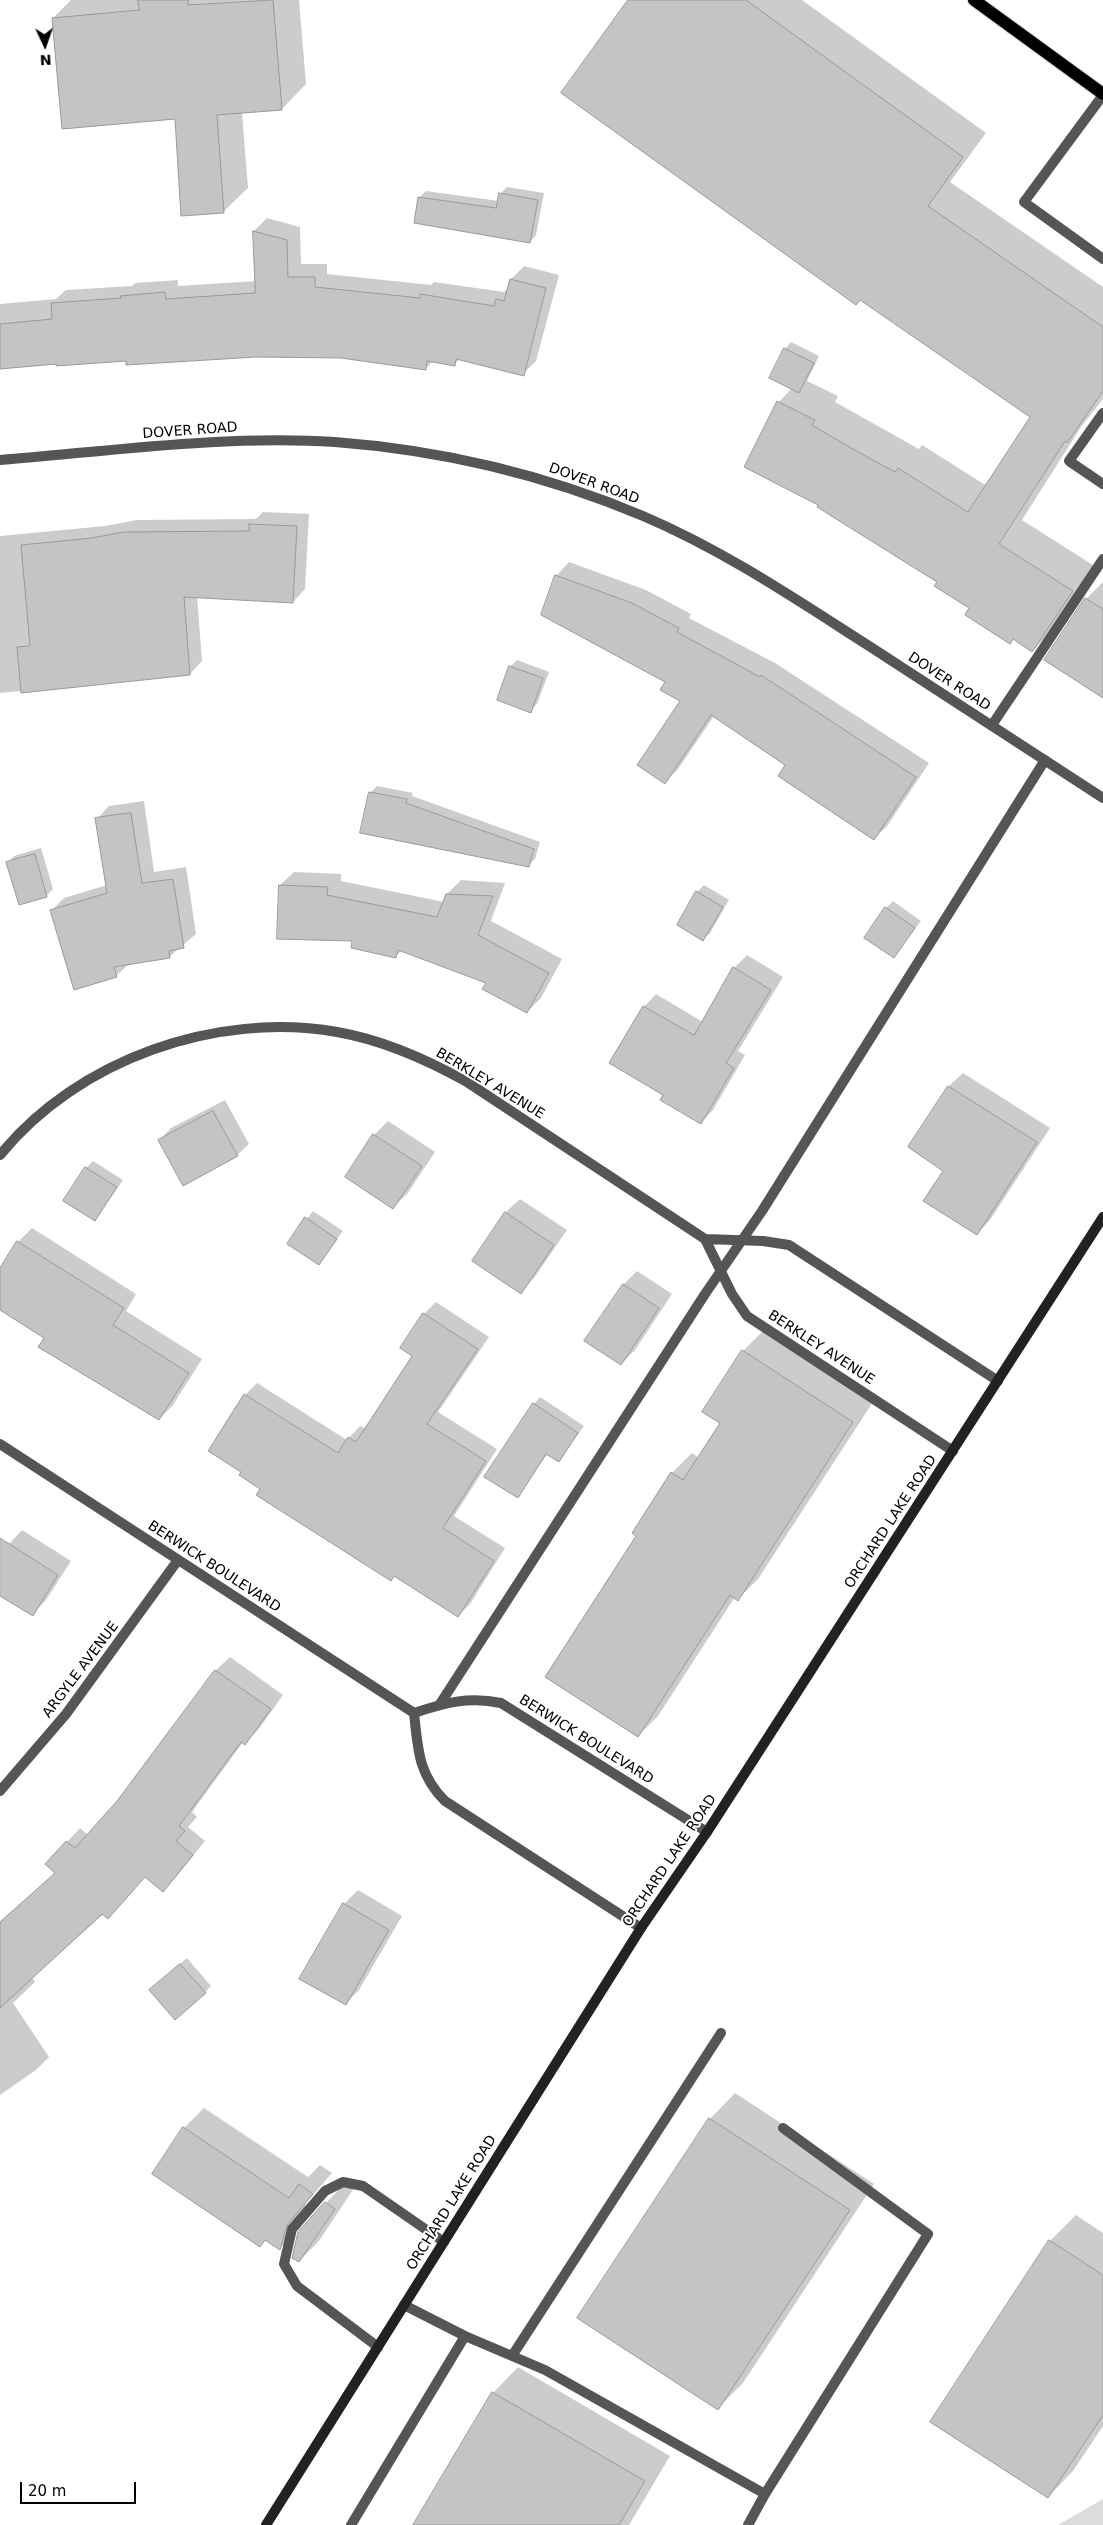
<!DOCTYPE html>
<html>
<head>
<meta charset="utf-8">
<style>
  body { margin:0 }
  #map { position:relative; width:1103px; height:2525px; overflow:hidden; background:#fff; font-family:"DejaVu Sans",sans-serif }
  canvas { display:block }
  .north { position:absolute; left:20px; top:20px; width:50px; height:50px; -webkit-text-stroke:4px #fff; paint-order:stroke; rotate:177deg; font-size:14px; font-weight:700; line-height:20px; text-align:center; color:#000 }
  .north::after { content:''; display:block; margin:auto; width:18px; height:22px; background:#000; clip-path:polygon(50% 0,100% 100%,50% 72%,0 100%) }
  .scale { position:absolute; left:20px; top:2482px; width:116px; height:22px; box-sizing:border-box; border:2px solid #000; border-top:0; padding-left:6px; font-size:15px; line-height:18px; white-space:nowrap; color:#000; -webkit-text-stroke:4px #fff; paint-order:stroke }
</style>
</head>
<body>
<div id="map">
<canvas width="1103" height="2525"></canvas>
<div class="north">N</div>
<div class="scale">20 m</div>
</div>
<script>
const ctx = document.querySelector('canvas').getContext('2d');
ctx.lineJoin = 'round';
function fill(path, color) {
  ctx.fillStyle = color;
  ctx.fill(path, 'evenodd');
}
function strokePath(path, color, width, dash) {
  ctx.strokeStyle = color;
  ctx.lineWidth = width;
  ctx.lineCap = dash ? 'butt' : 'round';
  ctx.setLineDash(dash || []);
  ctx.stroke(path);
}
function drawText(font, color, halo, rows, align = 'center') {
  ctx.font = font + ' "DejaVu Sans",sans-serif';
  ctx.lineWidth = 4;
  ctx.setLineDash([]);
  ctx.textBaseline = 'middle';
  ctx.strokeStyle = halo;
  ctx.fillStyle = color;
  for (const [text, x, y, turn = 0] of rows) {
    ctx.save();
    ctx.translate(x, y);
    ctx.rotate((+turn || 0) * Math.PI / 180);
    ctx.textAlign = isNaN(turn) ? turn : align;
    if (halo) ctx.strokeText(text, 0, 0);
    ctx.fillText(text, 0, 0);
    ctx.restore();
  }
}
fill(new Path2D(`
  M 1103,2499 L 1103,2525 L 1058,2525 Z`), '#dcdcdc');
fill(new Path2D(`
  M 71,0 L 299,0 L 306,84 L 282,109 L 242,112 L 248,188 L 223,212 L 176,118 L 53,18 Z
  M 630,0 L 802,0 L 986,133 L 950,182 L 1103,287 L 1103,399 L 1081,427 L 1022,520 L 1096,567 L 1056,627 L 1032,651 L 971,608 L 939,582 L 779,402 L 792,388 L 785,349 L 791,342 L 819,356 L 807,381 L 838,396 L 835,402 L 919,449 L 922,445 L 987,486 L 1032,417 Z
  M 507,187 L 544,193 L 536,235 L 530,242 L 419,198 L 426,191 L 499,201 L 500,194 Z
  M 267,218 L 300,227 L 301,264 L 327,264 L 327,274 L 431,285 L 434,282 L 504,292 L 508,288 L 511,279 L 524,266 L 559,275 L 536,361 L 523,374 L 460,359 L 454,364 L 433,361 L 426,368 L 341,356 L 256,355 L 57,362 L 0,367 L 0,304 L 56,299 L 66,290 L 132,286 L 135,283 L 178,280 L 178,286 L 256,281 L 254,231 Z
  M 263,512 L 309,514 L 305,589 L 293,602 L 197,596 L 202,661 L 190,674 L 0,693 L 0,536 L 105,526 L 137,520 L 256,519 Z
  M 569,562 L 646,590 L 691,614 L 689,618 L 775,663 L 929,763 L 887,826 L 874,839 L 787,764 L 714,716 L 678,769 L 665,782 L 682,701 L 666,681 L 556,576 Z
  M 1103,582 L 1103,696 L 1086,599 Z
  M 517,660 L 549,672 L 537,704 L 530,711 L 510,667 Z
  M 377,786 L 413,793 L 412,796 L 540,842 L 535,859 L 528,865 L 370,793 Z
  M 144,801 L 154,872 L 186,867 L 196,934 L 169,957 L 130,963 L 116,976 L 52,910 L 64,898 L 107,885 L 97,819 L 109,806 Z
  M 41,848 L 53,889 L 46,896 L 7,863 L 14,856 Z
  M 294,872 L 341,874 L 341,881 L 444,902 L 447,894 L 461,880 L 505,883 L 491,921 L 562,959 L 541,998 L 527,1012 L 488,982 L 402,950 L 396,956 L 354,940 L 280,885 Z
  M 704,885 L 729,900 L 710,933 L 703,939 L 697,892 Z
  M 893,901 L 921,921 L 894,956 L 886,908 Z
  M 747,955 L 783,977 L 738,1051 L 745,1055 L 713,1110 L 701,1122 L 665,1094 L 644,1007 L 656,994 L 703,1022 L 734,968 Z
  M 963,1073 L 1050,1128 L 990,1220 L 977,1234 L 945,1170 L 909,1147 L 949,1086 Z
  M 225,1100 L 249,1144 L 237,1155 L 160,1140 L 171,1128 Z
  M 388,1121 L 435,1152 L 407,1194 L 393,1207 L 346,1176 L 374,1135 Z
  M 93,1161 L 123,1180 L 95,1220 L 86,1168 Z
  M 520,1199 L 567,1230 L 534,1278 L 521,1292 L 474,1260 L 506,1212 Z
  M 313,1211 L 343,1231 L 319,1263 L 289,1243 Z
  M 32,1228 L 136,1294 L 126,1311 L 202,1359 L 173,1405 L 159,1419 L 46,1338 L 0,1309 L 0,1270 L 18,1242 Z
  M 637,1271 L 672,1294 L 635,1350 L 621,1364 L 586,1340 L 624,1284 Z
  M 436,1302 L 489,1337 L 438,1412 L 497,1449 L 454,1516 L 505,1548 L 470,1604 L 458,1616 L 395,1575 L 391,1579 L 262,1488 L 243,1471 L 245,1395 L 257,1383 L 347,1440 L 360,1426 L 366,1429 L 414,1356 L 402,1347 L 424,1314 Z
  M 763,1331 L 873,1402 L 758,1579 L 738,1599 L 735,1597 L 658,1716 L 638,1736 L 672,1473 L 692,1453 L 699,1458 L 722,1423 L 743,1351 Z
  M 540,1397 L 584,1426 L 558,1461 L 548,1453 L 517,1496 L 534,1404 Z
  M 22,1530 L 71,1561 L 46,1600 L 32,1614 L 0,1594 L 0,1558 L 9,1544 Z
  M 230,1657 L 283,1695 L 258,1730 L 245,1743 L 243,1742 L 192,1812 L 197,1817 L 188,1827 L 205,1841 L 176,1877 L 163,1890 L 146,1876 L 32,1978 L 35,1982 L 13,2003 L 49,2057 L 36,2070 L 0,2095 L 0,1927 L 56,1872 L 67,1842 L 80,1828 L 88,1835 L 118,1802 L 216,1670 Z
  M 358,1890 L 402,1916 L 359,1990 L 345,2004 L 344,1904 Z
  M 187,1958 L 211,1986 L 205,1992 L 150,1990 Z
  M 735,2093 L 874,2184 L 743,2383 L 718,2408 L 710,2119 Z
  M 204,2108 L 308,2177 L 320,2165 L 332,2173 L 306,2203 L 300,2228 L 280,2248 L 267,2239 L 260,2245 L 153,2174 L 184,2128 Z
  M 346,2182 L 354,2188 L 319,2241 L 299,2261 L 326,2203 Z
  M 1076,2215 L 1103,2233 L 1103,2426 L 1073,2471 L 1048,2497 L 932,2421 L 1050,2241 Z
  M 518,2367 L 670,2456 L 629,2525 L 415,2525 L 493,2393 Z`), '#0003');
const building = new Path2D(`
  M 138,0 L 188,0 L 188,5 L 273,0 L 282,110 L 217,115 L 224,213 L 181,216 L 175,119 L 62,129 L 52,18 L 139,10 Z
  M 628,0 L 746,0 L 963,157 L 928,206 L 1103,327 L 1103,391 L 1067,443 L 1065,441 L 999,544 L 1073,591 L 1032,652 L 1013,639 L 1010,644 L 965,615 L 969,608 L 934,586 L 937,582 L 817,507 L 818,505 L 744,467 L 777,401 L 815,420 L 812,425 L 851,448 L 895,472 L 898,468 L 968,512 L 1030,417 L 860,300 L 856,305 L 561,93 Z
  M 499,193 L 538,200 L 530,243 L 414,223 L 418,197 L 496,208 Z
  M 253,231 L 287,240 L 288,277 L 315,277 L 315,287 L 420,298 L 420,294 L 494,306 L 496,299 L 504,301 L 510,279 L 546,288 L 524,376 L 456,359 L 455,366 L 427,361 L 426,370 L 341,358 L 256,357 L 126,365 L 126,361 L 56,366 L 56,364 L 0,369 L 0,324 L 52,319 L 51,303 L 121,298 L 120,296 L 165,292 L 166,299 L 255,293 Z
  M 784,348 L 814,363 L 799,393 L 769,378 Z
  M 249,524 L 297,526 L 293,603 L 184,597 L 190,675 L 21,693 L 17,647 L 30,646 L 21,545 L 92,538 L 124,532 L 249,531 Z
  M 555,575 L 632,603 L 679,628 L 677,632 L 760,677 L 761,675 L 916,777 L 874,840 L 778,776 L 785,765 L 711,715 L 665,784 L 637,765 L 680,701 L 660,690 L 665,682 L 541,615 Z
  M 1085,598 L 1103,609 L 1103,698 L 1044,660 Z
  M 509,666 L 543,678 L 531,713 L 497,700 Z
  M 369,792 L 407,799 L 406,803 L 534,849 L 529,867 L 360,833 Z
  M 131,813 L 142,883 L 173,879 L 184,948 L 169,951 L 170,958 L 114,967 L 117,977 L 74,990 L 50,910 L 107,893 L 95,818 Z
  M 35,854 L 47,897 L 19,905 L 6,862 Z
  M 279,885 L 328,887 L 327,895 L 437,917 L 446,894 L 493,896 L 478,935 L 549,973 L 527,1013 L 482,989 L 486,983 L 398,950 L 396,958 L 351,948 L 352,941 L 277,939 Z
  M 696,891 L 723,907 L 703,941 L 677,925 Z
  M 885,907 L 915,928 L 894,958 L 864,938 Z
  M 733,967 L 771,990 L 726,1063 L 734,1068 L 701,1124 L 660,1100 L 663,1095 L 609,1063 L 643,1006 L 694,1035 Z
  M 948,1086 L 1037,1142 L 977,1235 L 923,1201 L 943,1171 L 908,1147 Z
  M 213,1111 L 238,1156 L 183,1186 L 158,1140 Z
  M 373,1134 L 422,1166 L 393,1209 L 345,1177 Z
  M 85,1167 L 117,1187 L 95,1221 L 63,1201 Z
  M 505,1212 L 554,1245 L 521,1294 L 472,1261 Z
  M 305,1217 L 337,1239 L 319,1265 L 287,1244 Z
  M 17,1241 L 124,1308 L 113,1325 L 189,1373 L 159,1420 L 38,1347 L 44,1338 L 0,1310 L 0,1268 Z
  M 623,1284 L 659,1308 L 621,1365 L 584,1341 Z
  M 423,1313 L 478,1349 L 427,1424 L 486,1461 L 443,1528 L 494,1561 L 458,1617 L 394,1576 L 391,1581 L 256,1495 L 260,1489 L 239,1475 L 241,1472 L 208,1451 L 244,1394 L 338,1453 L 348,1437 L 356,1442 L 412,1356 L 400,1348 Z
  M 742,1350 L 853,1422 L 738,1601 L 730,1595 L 638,1737 L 545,1677 L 636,1536 L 632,1533 L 671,1472 L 683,1480 L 720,1423 L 702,1412 Z
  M 533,1403 L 578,1433 L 559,1462 L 546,1454 L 518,1498 L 484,1477 Z
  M 0,1538 L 58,1575 L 33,1616 L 0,1596 Z
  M 215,1670 L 271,1709 L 245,1745 L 241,1742 L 179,1826 L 185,1831 L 176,1841 L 193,1855 L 163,1892 L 145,1877 L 108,1919 L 102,1914 L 0,2008 L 0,1922 L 55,1873 L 45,1864 L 66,1841 L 75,1848 L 117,1801 Z
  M 343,1903 L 389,1930 L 346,2005 L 299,1979 Z
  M 180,1964 L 206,1993 L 175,2020 L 149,1990 Z
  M 709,2118 L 850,2210 L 718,2410 L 577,2318 Z
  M 183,2127 L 289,2198 L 299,2184 L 313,2194 L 287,2225 L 280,2250 L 265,2240 L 260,2247 L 152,2174 Z
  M 325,2202 L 335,2209 L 299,2262 L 292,2258 L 298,2232 Z
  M 1049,2240 L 1103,2275 L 1103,2415 L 1048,2498 L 930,2422 Z
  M 492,2392 L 645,2481 L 619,2525 L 413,2525 Z`);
fill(building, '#c4c4c4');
strokePath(building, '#999', 1);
const primary = new Path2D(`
  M 974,0 L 1103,94`);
strokePath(primary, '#dbdbdb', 14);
strokePath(new Path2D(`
  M 1103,95 L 1024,202 L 1103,259
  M 1103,413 L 1069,461 L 1103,484
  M 992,725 L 1103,559
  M 440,1704 L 705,1294 L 762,1211 L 1045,760
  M 404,2305 L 465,2336 L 545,2370 L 765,2494 L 748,2525
  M 378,2347 L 297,2286 L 284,2264 L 292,2229 L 325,2191 L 343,2182 L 363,2186 L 444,2242
  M 512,2356 L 721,2033
  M 765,2494 L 928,2234 L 783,2128
  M 351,2525 L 465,2336`), '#555', 10);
strokePath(new Path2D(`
  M 0,460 C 111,451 224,435 335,442 C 441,450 546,475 643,516 C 723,550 794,598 866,644 C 945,695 1024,747 1103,798
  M 0,1155 C 78,1059 217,1011 337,1032 C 383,1040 426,1059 467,1082 L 705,1239 L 732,1294 L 747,1316 L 953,1451
  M 705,1239 L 763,1241 L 789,1245 L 998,1381
  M 0,1444 L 414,1713
  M 414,1713 C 444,1703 469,1696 501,1703 L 707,1832
  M 414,1713 C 418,1749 418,1774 445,1801 L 641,1928
  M 0,1791 L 66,1714 L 178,1560`), '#555', 10);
strokePath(new Path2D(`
  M 266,2525 L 641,1928 L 707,1832 L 1103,1217`), '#222', 10);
strokePath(primary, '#000', 12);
drawText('14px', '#000', '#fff', [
  ["DOVER ROAD",190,431,-4],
  ["DOVER ROAD",594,484,20],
  ["DOVER ROAD",949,682,33],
  ["BERKLEY AVENUE",490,1084,31],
  ["BERKLEY AVENUE",821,1348,33],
  ["ORCHARD LAKE ROAD",891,1522,-57],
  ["BERWICK BOULEVARD",214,1567,33],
  ["ARGYLE AVENUE",81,1670,-53],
  ["BERWICK BOULEVARD",586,1740,32],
  ["ORCHARD LAKE ROAD",670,1861,-56],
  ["ORCHARD LAKE ROAD",452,2203,-58]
]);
</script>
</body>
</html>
